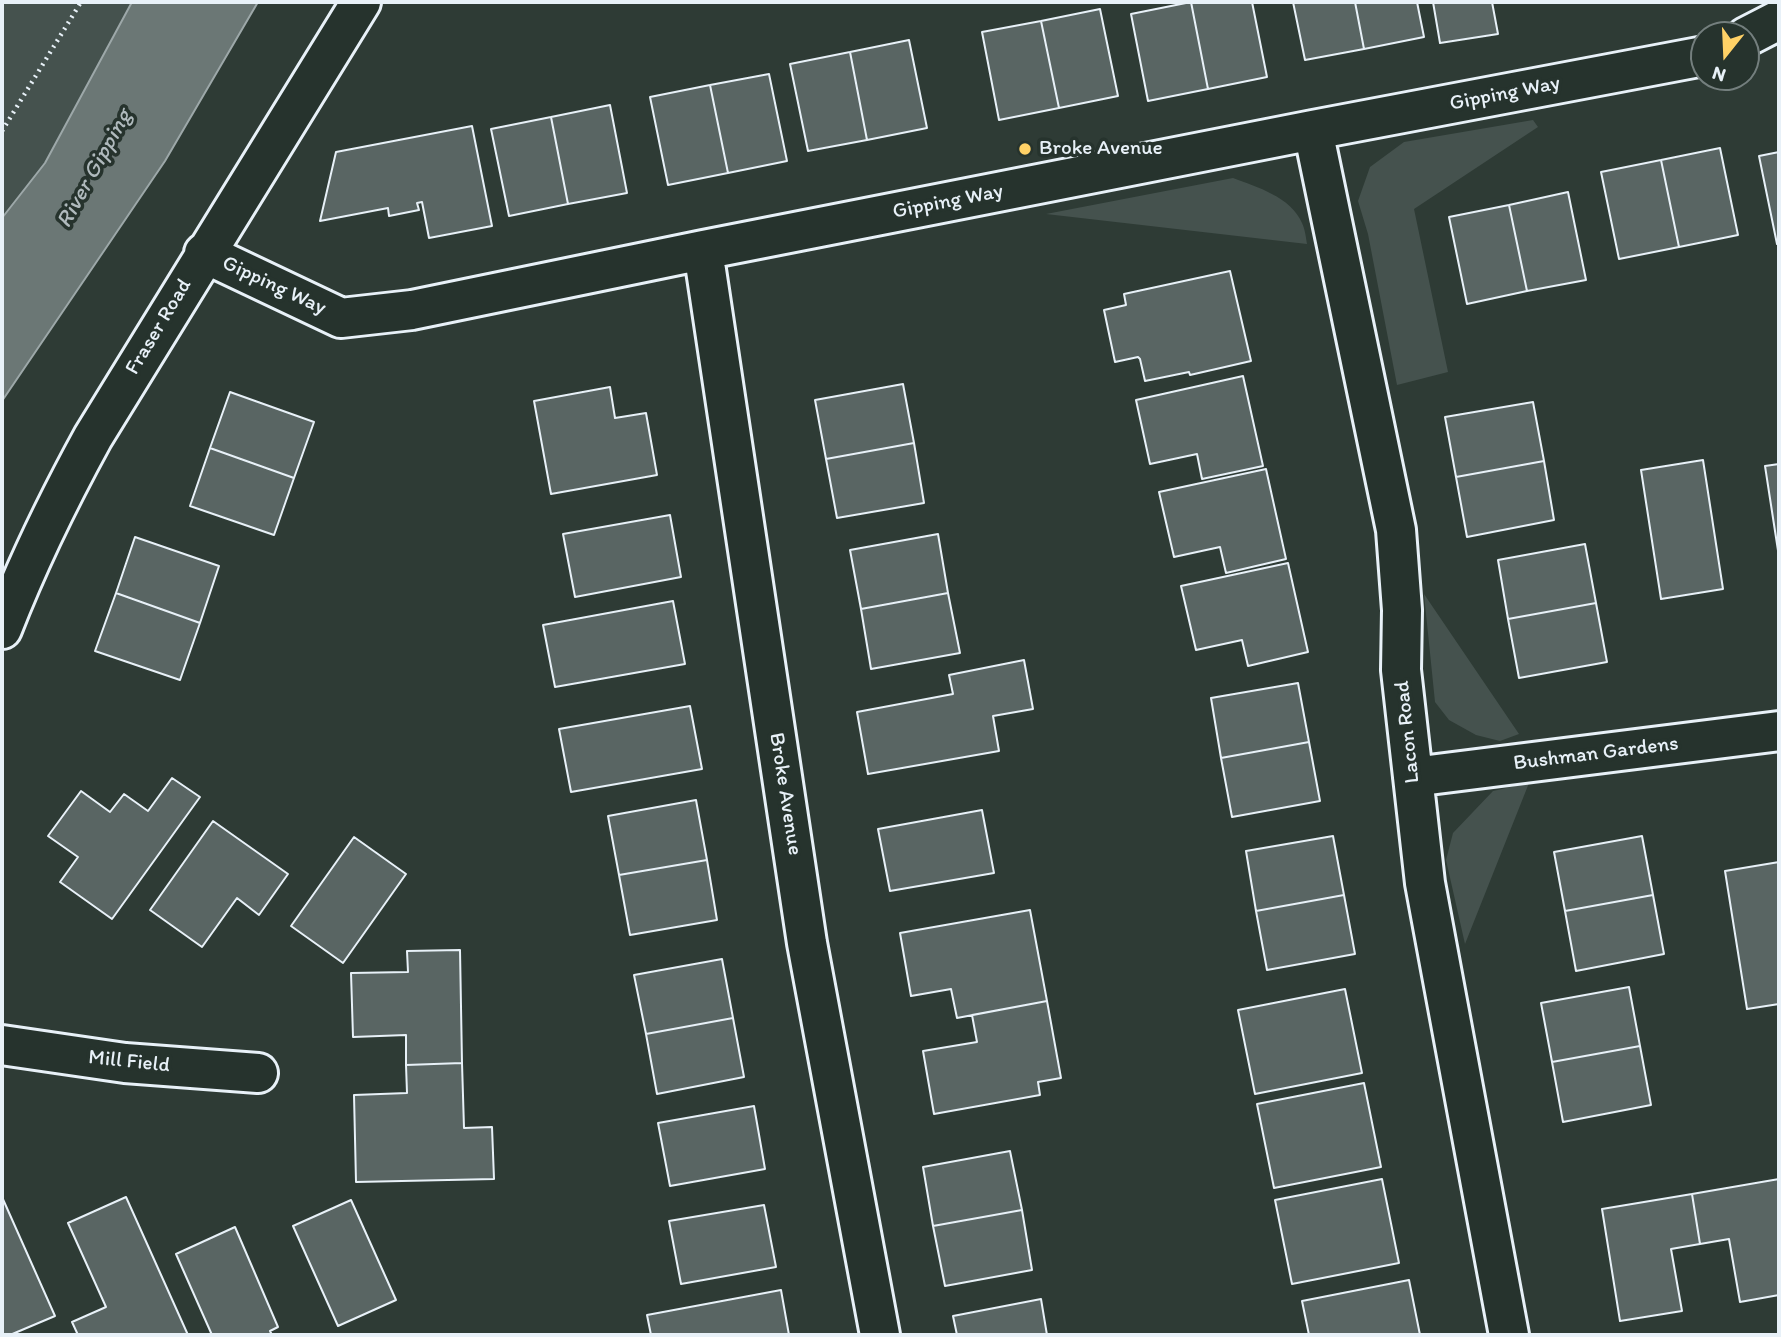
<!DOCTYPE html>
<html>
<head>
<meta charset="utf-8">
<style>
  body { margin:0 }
  #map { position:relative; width:1781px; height:1337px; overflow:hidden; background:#2e3b35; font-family:Itim,sans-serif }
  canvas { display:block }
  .frame { position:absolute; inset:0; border:4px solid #e8f1f8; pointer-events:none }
  .north { position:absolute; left:1690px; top:21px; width:70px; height:70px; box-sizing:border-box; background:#26332d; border:2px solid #747f7e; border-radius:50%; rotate:198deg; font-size:19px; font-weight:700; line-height:28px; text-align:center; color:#e8f1f8 }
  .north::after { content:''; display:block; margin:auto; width:24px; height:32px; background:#ffd166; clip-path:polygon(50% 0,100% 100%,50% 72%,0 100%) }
</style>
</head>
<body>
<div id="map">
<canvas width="1781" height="1337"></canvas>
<div class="frame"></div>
<div class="north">N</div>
</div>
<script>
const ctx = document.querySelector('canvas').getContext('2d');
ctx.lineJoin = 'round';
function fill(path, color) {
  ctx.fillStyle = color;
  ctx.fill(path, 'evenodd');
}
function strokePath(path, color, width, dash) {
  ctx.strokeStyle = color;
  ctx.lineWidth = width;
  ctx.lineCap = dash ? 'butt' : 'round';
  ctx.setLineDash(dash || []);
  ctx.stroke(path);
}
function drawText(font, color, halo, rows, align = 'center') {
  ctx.font = font + ' Itim,sans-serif';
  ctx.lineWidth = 7;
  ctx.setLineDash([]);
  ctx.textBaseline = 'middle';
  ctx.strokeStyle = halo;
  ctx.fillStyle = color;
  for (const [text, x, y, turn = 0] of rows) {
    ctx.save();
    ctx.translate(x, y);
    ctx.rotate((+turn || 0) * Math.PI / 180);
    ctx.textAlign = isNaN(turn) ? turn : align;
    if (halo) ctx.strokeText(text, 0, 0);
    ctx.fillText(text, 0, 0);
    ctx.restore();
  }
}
fill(new Path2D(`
  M 2,2 L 167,2 L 2,301 Z
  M 1533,120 L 1538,127 L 1414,209 L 1448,372 L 1397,385 L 1368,234 L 1358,201 L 1370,167 L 1404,142 Z
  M 1233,178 C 1257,187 1291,197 1302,223 C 1305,229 1306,238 1307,244 L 1046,214 Z
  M 1424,594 L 1519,734 L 1500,741 L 1476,735 L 1449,720 L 1435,702 Z
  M 1529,783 L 1465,944 L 1446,860 L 1453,833 L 1493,791 Z`), '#45524e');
const water = new Path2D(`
  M 132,2 L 258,2 L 165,161 L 2,401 L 2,218 L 45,163 Z`);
fill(water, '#6b7775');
strokePath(water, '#9da8a9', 2);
const building = new Path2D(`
  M 1191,2 L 1208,89 L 1148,101 L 1131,14 Z
  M 1191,2 L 1252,2 L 1267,77 L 1208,89 Z
  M 1293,2 L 1355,2 L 1364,49 L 1305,60 Z
  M 1355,2 L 1417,2 L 1424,37 L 1364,49 Z
  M 1433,2 L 1492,2 L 1498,34 L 1440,43 Z
  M 1100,9 L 1118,96 L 1059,108 L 1041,21 Z
  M 1041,21 L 1059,108 L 999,120 L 982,32 Z
  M 909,40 L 927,128 L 867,140 L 850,52 Z
  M 850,52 L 867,140 L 808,151 L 790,64 Z
  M 769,74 L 787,161 L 728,173 L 710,85 Z
  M 710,85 L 728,173 L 668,185 L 650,97 Z
  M 610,105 L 627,193 L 568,204 L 551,117 Z
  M 551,117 L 568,204 L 509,216 L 491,129 Z
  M 472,126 L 492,226 L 429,238 L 422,202 L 417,203 L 419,210 L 389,216 L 388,208 L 320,221 L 336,152 Z
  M 1720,148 L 1738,235 L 1679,247 L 1661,160 Z
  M 1779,152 L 1779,243 L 1777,244 L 1759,156 Z
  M 1661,160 L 1679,247 L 1619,259 L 1601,172 Z
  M 1568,192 L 1586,280 L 1527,291 L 1509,205 Z
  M 1509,205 L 1527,291 L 1467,304 L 1449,217 Z
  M 1230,271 L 1251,361 L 1190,375 L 1189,372 L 1145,381 L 1140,359 L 1138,357 L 1115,362 L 1104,310 L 1126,305 L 1124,294 Z
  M 1243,376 L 1263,466 L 1202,479 L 1197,454 L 1150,464 L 1136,400 Z
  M 903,384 L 914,443 L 826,459 L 815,400 Z
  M 610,387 L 615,418 L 646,413 L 657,475 L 551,494 L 534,401 Z
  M 230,392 L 314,422 L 294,478 L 210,448 Z
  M 1533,402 L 1544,461 L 1456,477 L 1445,417 Z
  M 914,443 L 924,503 L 837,518 L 826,459 Z
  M 210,448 L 294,478 L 274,535 L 190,506 Z
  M 1703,460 L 1723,589 L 1661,599 L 1641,470 Z
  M 1544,461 L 1554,520 L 1467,537 L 1456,477 Z
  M 1779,464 L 1779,557 L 1765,466 Z
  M 1266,469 L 1286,559 L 1226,573 L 1220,547 L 1174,557 L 1159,492 Z
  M 670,515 L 681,577 L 575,597 L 563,534 Z
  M 938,534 L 948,593 L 861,609 L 850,550 Z
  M 135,537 L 219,566 L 200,623 L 116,593 Z
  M 1585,544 L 1596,603 L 1508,619 L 1498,560 Z
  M 1288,563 L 1308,652 L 1248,666 L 1242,640 L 1196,650 L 1181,586 Z
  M 116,593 L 200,623 L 180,680 L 95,651 Z
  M 948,593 L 960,653 L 871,669 L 861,609 Z
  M 673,601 L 685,664 L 555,687 L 543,625 Z
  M 1596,603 L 1607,662 L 1519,678 L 1508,619 Z
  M 1024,660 L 1033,709 L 993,716 L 999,751 L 868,774 L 857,712 L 953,694 L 949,675 Z
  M 1298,683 L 1309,742 L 1221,758 L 1211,698 Z
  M 690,706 L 702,769 L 571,792 L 559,729 Z
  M 1309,742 L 1320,801 L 1232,817 L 1221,758 Z
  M 172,778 L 200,797 L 112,919 L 60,882 L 78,857 L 48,836 L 81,791 L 110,812 L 124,794 L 148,811 Z
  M 696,800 L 707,860 L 619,875 L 608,816 Z
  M 982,810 L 994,873 L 890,891 L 878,829 Z
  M 213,821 L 288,874 L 259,915 L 237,898 L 202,947 L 150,910 Z
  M 1333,836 L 1344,895 L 1256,911 L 1246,851 Z
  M 1642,836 L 1653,895 L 1565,911 L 1554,852 Z
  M 354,837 L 406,874 L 343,963 L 291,926 Z
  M 707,860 L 717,920 L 630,935 L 619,875 Z
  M 1779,862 L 1779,1004 L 1747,1009 L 1725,871 Z
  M 1344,895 L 1355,954 L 1267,970 L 1256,911 Z
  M 1653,895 L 1664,954 L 1576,971 L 1565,911 Z
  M 1030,910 L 1047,1001 L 957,1018 L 951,989 L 911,996 L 900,933 Z
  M 460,950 L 462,1063 L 406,1065 L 406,1035 L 353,1037 L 351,973 L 408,972 L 407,951 Z
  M 722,959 L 733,1018 L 646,1034 L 634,975 Z
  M 1629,987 L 1640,1046 L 1552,1062 L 1541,1003 Z
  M 1345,989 L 1362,1073 L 1255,1094 L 1238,1010 Z
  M 1047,1001 L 1061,1078 L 1038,1082 L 1040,1095 L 934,1114 L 923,1051 L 977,1042 L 972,1015 Z
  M 733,1018 L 744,1077 L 657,1094 L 646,1034 Z
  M 1640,1046 L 1651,1105 L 1563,1122 L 1552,1062 Z
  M 462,1063 L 464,1128 L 492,1127 L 494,1179 L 356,1182 L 354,1095 L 407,1093 L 406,1065 Z
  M 1364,1083 L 1381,1167 L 1274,1188 L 1257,1104 Z
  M 754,1106 L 765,1169 L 670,1186 L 658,1123 Z
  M 1010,1151 L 1022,1210 L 933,1226 L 923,1167 Z
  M 1382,1179 L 1399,1263 L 1292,1284 L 1275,1200 Z
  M 1779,1179 L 1779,1295 L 1740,1302 L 1729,1239 L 1700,1244 L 1692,1194 Z
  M 1692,1194 L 1700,1244 L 1671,1249 L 1682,1311 L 1620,1321 L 1602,1209 Z
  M 2,1197 L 55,1316 L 10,1335 L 2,1335 Z
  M 126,1197 L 188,1335 L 78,1335 L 72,1322 L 106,1307 L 68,1223 Z
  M 351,1200 L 396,1300 L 338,1326 L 293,1226 Z
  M 764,1205 L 776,1267 L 681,1284 L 669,1221 Z
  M 1022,1210 L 1032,1270 L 945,1286 L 933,1226 Z
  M 235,1227 L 278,1327 L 270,1331 L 272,1335 L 212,1335 L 176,1254 Z
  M 1409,1280 L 1420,1335 L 1309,1335 L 1302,1301 Z
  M 781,1290 L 789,1335 L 651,1335 L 647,1315 Z
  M 1041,1299 L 1047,1335 L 957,1335 L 953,1316 Z`);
fill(building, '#596563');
strokePath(building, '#e8f1f8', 2);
const minor = new Path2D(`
  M 1746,37 L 1779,20
  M 1313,130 L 1396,530 L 1402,610 L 1401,670 L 1425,883 L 1509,1335
  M 703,250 L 807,943 L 880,1335
  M 204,253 L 341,318 L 412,310 L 703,250 L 1313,130 L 1704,56
  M 2,629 C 28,562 59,499 93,437 L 361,2
  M 1413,777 L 1779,731
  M 2,1045 L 125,1063 L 258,1073`);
strokePath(minor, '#e8f1f8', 44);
strokePath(new Path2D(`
  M 2,131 L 81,2`), '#e8f1f8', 4.5, [2, 5]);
strokePath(minor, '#26332d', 38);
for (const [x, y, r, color] of [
  [1025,149,7,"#ffd166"]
]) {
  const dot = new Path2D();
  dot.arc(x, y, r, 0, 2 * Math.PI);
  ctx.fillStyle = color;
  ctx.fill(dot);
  strokePath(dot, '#26332d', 2.5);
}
drawText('21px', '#e8f1f8', '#26332d', [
  ["Gipping Way",1505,94,-11],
  ["Gipping Way",948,202,-11],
  ["Gipping Way",274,286,25],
  ["Fraser Road",159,327,-59],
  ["Lacon Road",1408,732,-96],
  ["Bushman Gardens",1596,754,-7],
  ["Broke Avenue",785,794,81],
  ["Mill Field",129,1062,6]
]);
drawText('21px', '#e8f1f8', '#26332d', [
  ["Broke Avenue",1039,149]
], 'left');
drawText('italic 23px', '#b0babd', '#26332d', [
  ["River Gipping",95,169,-61]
]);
</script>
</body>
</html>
